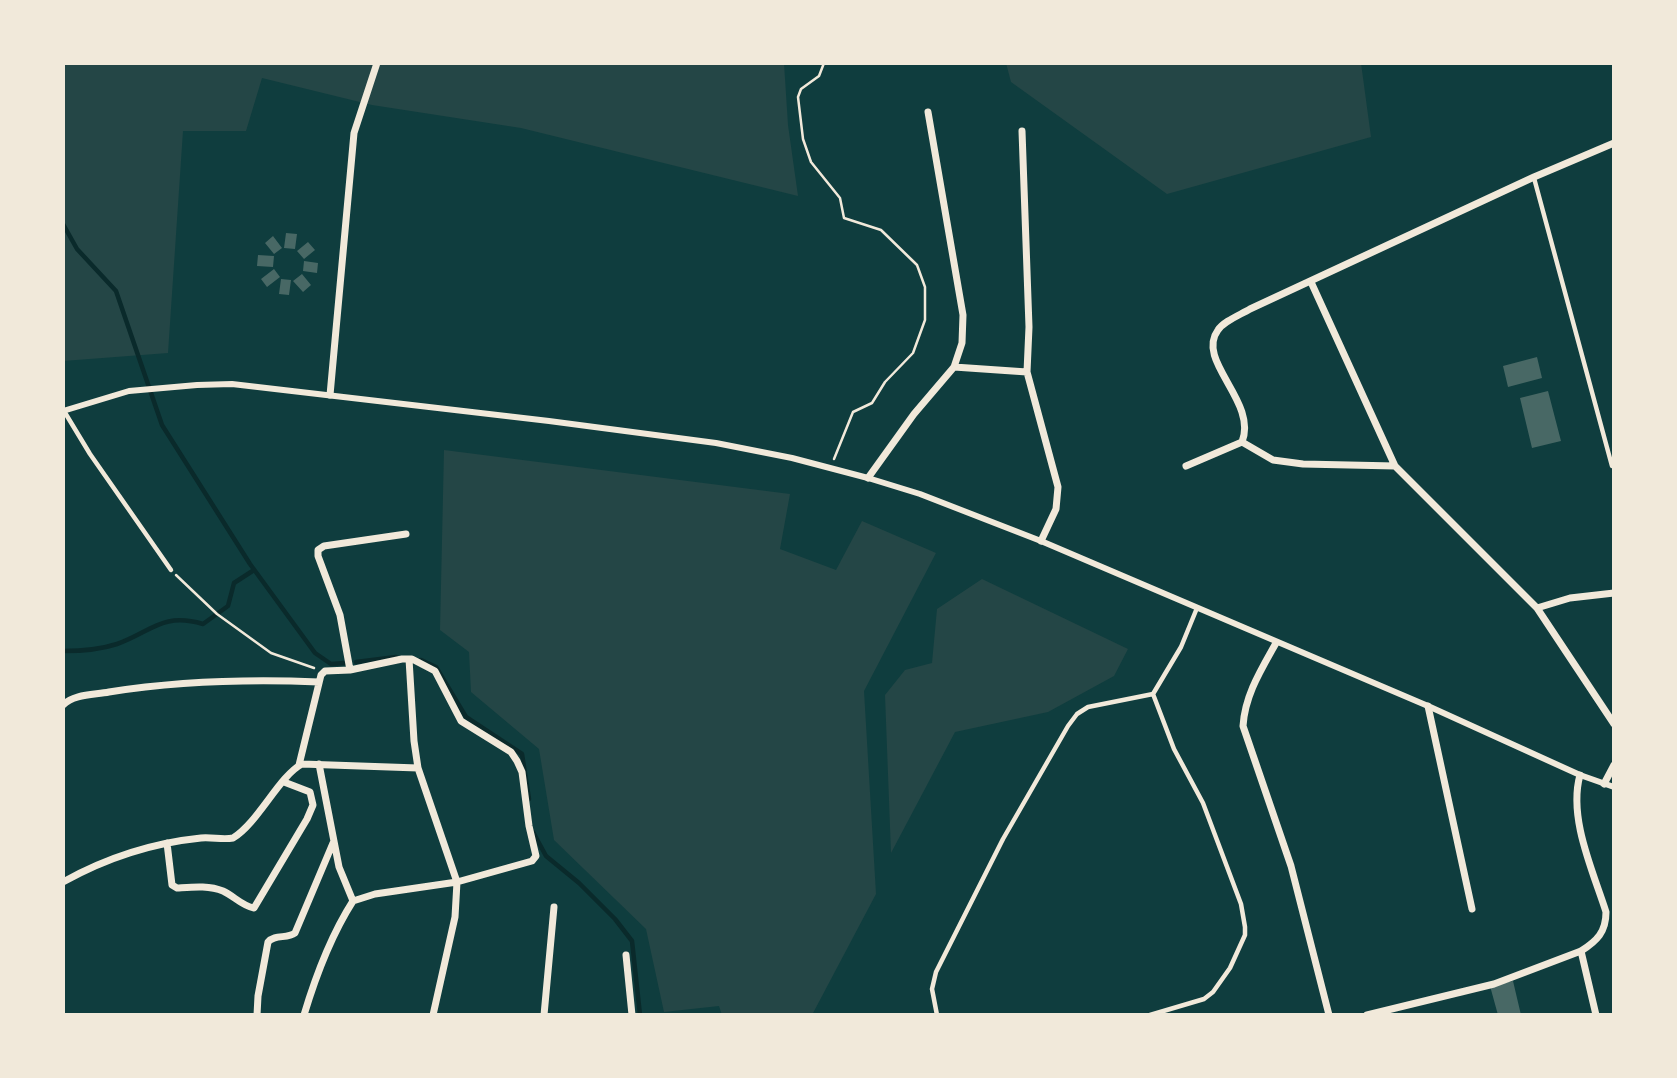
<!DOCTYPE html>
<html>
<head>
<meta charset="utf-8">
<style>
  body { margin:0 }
  #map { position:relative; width:1677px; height:1078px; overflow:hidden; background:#0f3d3e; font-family:Signika,sans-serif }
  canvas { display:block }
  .frame { position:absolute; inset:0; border:65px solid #f1e9da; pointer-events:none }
</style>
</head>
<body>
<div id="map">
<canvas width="1677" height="1078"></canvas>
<div class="frame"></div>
</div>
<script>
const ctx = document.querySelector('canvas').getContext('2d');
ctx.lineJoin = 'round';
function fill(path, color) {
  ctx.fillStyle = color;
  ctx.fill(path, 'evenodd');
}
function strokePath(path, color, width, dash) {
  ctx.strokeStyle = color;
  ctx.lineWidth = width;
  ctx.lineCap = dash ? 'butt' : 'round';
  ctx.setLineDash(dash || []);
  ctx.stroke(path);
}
fill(new Path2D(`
  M 63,63 L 784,63 L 788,125 L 798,196 L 521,128 L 372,105 L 262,78 L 246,131 L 183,131 L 168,353 L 63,361 Z
  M 1006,63 L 1361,63 L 1371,137 L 1167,194 L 1011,82 Z
  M 444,450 L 790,494 L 780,549 L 836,570 L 862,521 L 936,553 L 864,691 L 876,894 L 812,1015 L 722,1015 L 719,1006 L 664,1012 L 646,929 L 554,840 L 539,749 L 471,692 L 469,652 L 440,630 Z
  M 982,579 L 1128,649 L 1114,676 L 1048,712 L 955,732 L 891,853 L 885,695 L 905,670 L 932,663 L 937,609 Z`), '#244646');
strokePath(new Path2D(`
  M 63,224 L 77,249 L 116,291 L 162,425 L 250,564 L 315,653 L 331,664 L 345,663
  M 63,651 C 81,651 99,650 117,644 C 151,632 162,612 203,624 L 228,606 L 234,583 L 254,570
  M 421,660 L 436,667 L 466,717 L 522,754 L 529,799
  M 356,662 L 396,657
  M 533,832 L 546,856 L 579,883 L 615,919 L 632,941 L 640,1015`), '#0a2a2b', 4.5);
fill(new Path2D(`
  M 286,233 L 297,234 L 295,249 L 284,248 Z
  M 273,236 L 282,248 L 274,254 L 265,243 Z
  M 308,242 L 315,250 L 304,259 L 297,251 Z
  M 258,255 L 274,256 L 273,267 L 257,266 Z
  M 304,261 L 318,263 L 317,273 L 303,271 Z
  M 274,269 L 280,277 L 267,287 L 261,279 Z
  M 302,274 L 311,285 L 303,292 L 293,281 Z
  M 281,279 L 291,280 L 289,295 L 279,294 Z
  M 1537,357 L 1542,378 L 1508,387 L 1503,366 Z
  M 1548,391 L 1561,441 L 1532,448 L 1520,398 Z
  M 1513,981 L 1521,1015 L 1498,1015 L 1490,986 Z`), '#486865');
strokePath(new Path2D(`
  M 824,63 L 819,76 L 801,89 L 798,97 L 803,139 L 811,162 L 840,198 L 844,218 L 881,230 L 917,265 L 925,287 L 925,320 L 913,353 L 885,382 L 872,403 L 853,412 L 834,459
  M 176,575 L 217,614 L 271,653 L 314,668`), '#f1e9da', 2.5);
strokePath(new Path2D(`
  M 1534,178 L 1612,466
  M 64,411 L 90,454 L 171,570
  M 937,1015 L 932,989 L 936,972 L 1003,839 L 1068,726 L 1077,714 L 1088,707 L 1153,694 L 1181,647 L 1197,608
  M 1150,1015 L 1204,999 L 1213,992 L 1230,968 L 1245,935 L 1245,927 L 1241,904 L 1203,803 L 1174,749 L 1153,694`), '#f1e9da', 4.5);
strokePath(new Path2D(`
  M 63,411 L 129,391 L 197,385 L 232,384 L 549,421 L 716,443 L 792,458 L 868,478 L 920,494 L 1041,541 L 1428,706 L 1580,775 L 1614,787`), '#f1e9da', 6);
strokePath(new Path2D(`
  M 1022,131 L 1029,327 L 1027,372 L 1058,487 L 1056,509 L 1041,541
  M 1311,282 L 1395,466 L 1537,608 L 1614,724
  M 954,367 L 1027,372
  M 330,395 L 354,133 L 377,63
  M 1242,442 C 1258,401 1195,361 1218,330 C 1224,321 1240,315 1250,309 L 1534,177 L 1614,143
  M 1186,466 L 1242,442 L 1273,460 L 1303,464 L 1395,466
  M 868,478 L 914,414 L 954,367 L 962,343 L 963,315 L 928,112
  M 1537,608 L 1570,598 L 1614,593
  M 1276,643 C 1261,670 1245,695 1243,726 L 1291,866 L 1329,1015
  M 409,659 L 414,741 L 418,768 L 457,882 L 455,917 L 433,1015
  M 63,705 C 74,694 94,695 109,692 C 179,681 248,679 319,682
  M 1428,706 L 1472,909
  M 319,764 L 339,867 L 353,901
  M 299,765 L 321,675 L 325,671 L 350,670 L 340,615 L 318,556 L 318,550 L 324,546 L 406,534
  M 1604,784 L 1614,765
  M 167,843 L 172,885 L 177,888 C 192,887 209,885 223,891 C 234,896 242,906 254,908 L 307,819 L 313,805 L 310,792 L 284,782
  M 63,882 C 106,858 152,843 201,838 C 212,837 223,840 233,838 C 258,823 279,776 302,764 L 418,768
  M 1581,951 L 1596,1015
  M 626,955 L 632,1015
  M 257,1015 L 258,996 L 268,942 C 275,934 287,939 295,933 L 333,843
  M 304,1015 C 316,975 330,937 353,901 L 375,894 L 457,882 L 532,861 L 536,856 L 529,826 L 522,772 L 517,761 L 511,752 L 461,721 L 435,671 L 412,659 L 402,659 L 350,670
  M 544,1015 L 554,907
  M 1367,1015 L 1494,984 L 1581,951 C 1597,941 1606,932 1606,912 C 1593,871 1568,818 1580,775`), '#f1e9da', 7);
</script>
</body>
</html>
